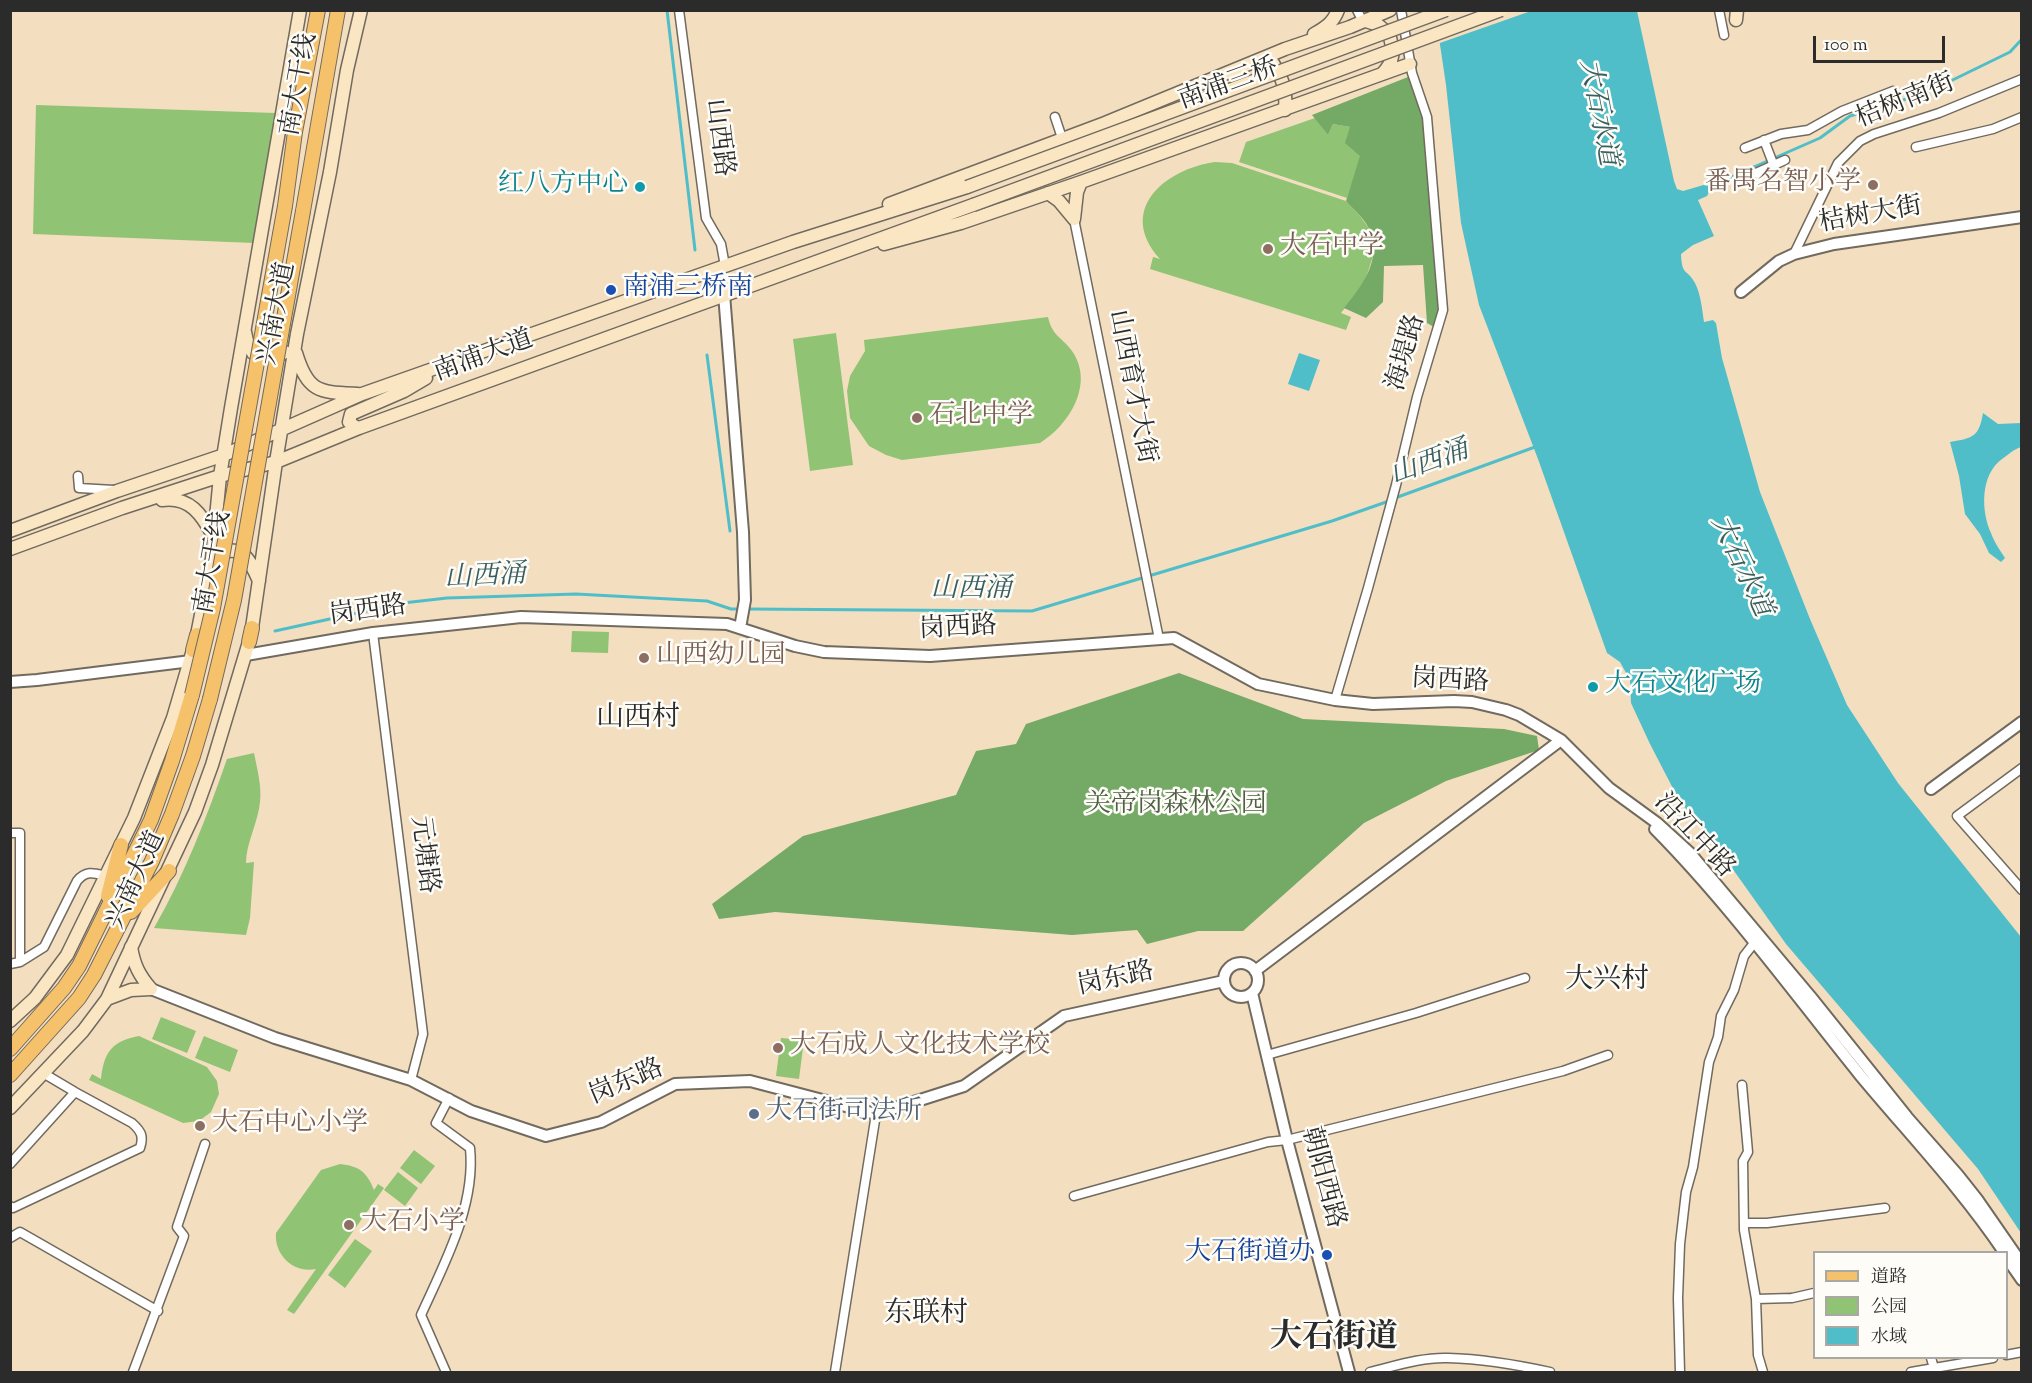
<!DOCTYPE html>
<html>
<head>
<meta charset="utf-8">
<style>
  body { margin:0 }
  #map { position:relative; width:2032px; height:1383px; overflow:hidden; background:#f4dec0; font-family:"Sorts Mill Goudy","Noto Serif SC",serif }
  canvas { display:block }
  .frame { position:absolute; inset:0; border:12px solid #2b2b2b; pointer-events:none }
  .legend { position:absolute; left:1813px; top:1251px; width:195px; height:108px; box-sizing:border-box; background:#fdfcf7; border:2px solid #a9a8a5; margin:0; padding:8px 10px; list-style:none; font-size:18px; color:#2b2b2b }
  .legend li { display:flex; align-items:center; gap:12px; height:30px }
  .legend b { width:30px; border:2px solid #a9a8a5 }
  .scale { position:absolute; left:1813px; top:36px; width:132px; height:27px; box-sizing:border-box; border:3px solid #2b2b2b; border-top:0; padding-left:8px; font-size:18px; line-height:21px; white-space:nowrap; color:#2b2b2b; -webkit-text-stroke:4px #fdfcf7; paint-order:stroke }
</style>
</head>
<body>
<div id="map">
<canvas width="2032" height="1383"></canvas>
<div class="frame"></div>
<ul class="legend">
<li><b style="height:8px;background:#f5c16b"></b>道路</li>
<li><b style="height:16px;background:#90c374"></b>公园</li>
<li><b style="height:16px;background:#50bec8"></b>水域</li>
</ul>
<div class="scale">100 m</div>
</div>
<script>
const ctx = document.querySelector('canvas').getContext('2d');
ctx.lineJoin = 'round';
function fill(path, color) {
  ctx.fillStyle = color;
  ctx.fill(path, 'evenodd');
}
function strokePath(path, color, width, dash) {
  ctx.strokeStyle = color;
  ctx.lineWidth = width;
  ctx.lineCap = dash ? 'butt' : 'round';
  ctx.setLineDash(dash || []);
  ctx.stroke(path);
}
function drawText(font, color, halo, rows, align = 'center') {
  ctx.font = font + ' "Sorts Mill Goudy","Noto Serif SC",serif';
  ctx.lineWidth = 5;
  ctx.setLineDash([]);
  ctx.textBaseline = 'middle';
  ctx.strokeStyle = halo;
  ctx.fillStyle = color;
  for (const [text, x, y, turn = 0] of rows) {
    ctx.save();
    ctx.translate(x, y);
    ctx.rotate((+turn || 0) * Math.PI / 180);
    ctx.textAlign = isNaN(turn) ? turn : align;
    if (halo) ctx.strokeText(text, 0, 0);
    ctx.fillText(text, 0, 0);
    ctx.restore();
  }
}
fill(new Path2D(`
  M 36,105 L 275,113 L 254,243 L 33,234 Z
  M 1315,118 L 1328,135 L 1333,124 L 1350,127 L 1361,156 L 1347,198 L 1239,162 L 1246,142 Z
  M 1215,162 L 1232,163 L 1346,201 L 1360,216 L 1370,230 L 1374,253 L 1364,284 L 1341,313 L 1351,317 L 1346,330 L 1150,269 L 1153,257 L 1160,259 C 1116,210 1165,169 1215,162 Z
  M 1048,317 C 1052,336 1062,337 1072,351 C 1095,384 1069,425 1040,443 L 902,460 L 886,455 L 869,446 L 850,418 L 847,391 L 850,376 L 865,351 L 864,340 Z
  M 836,333 L 853,465 L 810,471 L 793,339 Z
  M 572,631 L 609,632 L 608,653 L 571,652 Z
  M 254,753 C 257,768 262,787 260,802 C 258,823 246,843 246,863 L 254,862 L 250,918 L 246,935 L 154,928 C 185,874 206,819 227,759 Z
  M 161,1017 L 196,1031 L 187,1053 L 152,1039 Z
  M 139,1036 L 207,1067 L 217,1081 L 219,1094 L 211,1112 L 199,1121 L 183,1123 L 89,1080 L 92,1074 L 101,1079 C 104,1052 112,1041 139,1036 Z
  M 204,1036 L 238,1050 L 230,1072 L 195,1058 Z
  M 781,1038 L 804,1040 L 799,1079 L 776,1076 Z
  M 414,1150 L 435,1166 L 421,1184 L 400,1168 Z
  M 340,1164 C 359,1166 367,1172 374,1190 L 378,1184 L 384,1188 L 294,1314 L 287,1310 L 316,1269 C 294,1274 274,1255 276,1233 L 321,1170 Z
  M 398,1172 L 418,1188 L 405,1206 L 384,1190 Z
  M 355,1239 L 372,1251 L 345,1288 L 328,1275 Z`), '#90c374');
fill(new Path2D(`
  M 1408,77 L 1423,118 L 1438,311 L 1434,327 L 1427,323 L 1423,265 L 1384,266 L 1383,302 L 1366,318 L 1344,308 C 1361,287 1382,261 1370,231 C 1366,220 1354,210 1346,201 L 1360,156 L 1345,143 L 1350,127 L 1333,124 L 1328,135 L 1312,115 Z
  M 1179,673 L 1303,719 L 1504,729 L 1537,736 L 1539,750 L 1446,781 L 1364,823 L 1243,931 L 1198,931 L 1147,944 L 1137,930 L 1072,935 L 775,912 L 719,919 L 712,904 L 803,836 L 956,795 L 976,751 L 1016,744 L 1026,724 Z`), '#74a966');
fill(new Path2D(`
  M 1435,11 L 1637,11 L 1674,181 L 1677,189 L 1683,191 L 1707,184 L 1709,192 L 1707,196 L 1698,200 L 1714,236 L 1693,245 L 1681,254 C 1682,277 1687,268 1695,283 C 1701,295 1702,309 1704,322 L 1713,320 L 1716,323 L 1722,358 L 1760,492 L 1810,619 L 1847,705 L 1898,783 L 2021,937 L 2021,1233 L 1978,1169 L 1786,944 L 1727,861 L 1679,800 L 1650,744 L 1631,703 L 1630,680 L 1620,662 L 1607,653 L 1538,459 L 1479,305 L 1461,223 L 1446,85 Z
  M 1299,353 L 1320,360 L 1309,391 L 1288,384 Z
  M 1983,413 L 1998,424 L 2021,423 L 2021,447 C 2014,449 2008,455 2002,459 C 1980,475 1981,511 1991,533 C 1994,542 2000,550 2005,558 L 2001,562 L 1989,553 L 1980,534 L 1965,514 L 1959,476 L 1950,442 C 1973,438 1979,437 1983,413 Z`), '#50bec8');
fill(new Path2D(`
  M 1432,10 L 1531,11 L 1437,44 Z`), '#f4dec0');
strokePath(new Path2D(`
  M 667,10 L 695,250
  M 1706,188 L 1820,138 L 1850,116 L 1926,93 L 2010,52 L 2022,39
  M 707,355 L 730,531
  M 1395,498 L 1535,447
  M 746,609 L 1032,611 L 1332,521 L 1389,501
  M 275,631 L 403,603 L 447,598 L 576,594 L 707,601 L 731,609 L 739,609`), '#50bec8', 3);
const minor = new Path2D(`
  M 679,10 L 706,218 L 721,244 L 725,266
  M 1357,10 L 1363,22
  M 1719,10 L 1724,35
  M 1055,117 L 1062,138
  M 1764,140 L 1774,166
  M 1916,147 L 1993,129 L 2022,117
  M 1745,148 L 1781,134 L 1808,130 L 1842,111 L 1893,91
  M 1754,174 L 1785,160
  M 1074,219 L 1159,639
  M 1794,254 L 1838,163 L 1860,141 L 1874,134 L 1939,113 L 2022,79
  M 78,476 L 79,488 L 114,490
  M 373,633 L 423,1034 L 411,1080
  M 1335,700 L 1368,588 L 1396,485 L 1417,397 L 1443,310 L 1427,117 L 1412,73 L 1401,10
  M 2022,768 L 1957,816 L 2022,890
  M 10,833 L 20,833 L 20,962
  M 10,964 L 20,962 L 44,947 L 77,881 C 86,870 94,873 106,876
  M 1267,1055 L 1416,1013 L 1525,978
  M 1742,1085 L 1748,1152 L 1743,1161 L 1744,1230 L 1756,1299 L 1792,1298 L 1814,1293
  M 10,1164 L 75,1092
  M 1074,1196 L 1268,1142 L 1287,1140 L 1563,1071 L 1608,1055
  M 10,1206 L 13,1208 L 140,1148 C 144,1136 141,1131 132,1123 L 75,1092 L 43,1073
  M 1744,1223 L 1767,1223 L 1885,1208
  M 10,1238 L 20,1232 L 158,1311
  M 1756,1299 L 1758,1355 L 1763,1372
  M 2006,1355 L 2022,1352
  M 1931,1358 L 1934,1368
  M 133,1372 L 184,1236 L 177,1227 L 205,1144
  M 446,1372 L 421,1315 C 444,1264 476,1206 470,1148 L 436,1123 L 449,1098
  M 835,1372 L 876,1114
  M 1370,1372 C 1395,1366 1422,1357 1448,1358 C 1482,1359 1518,1365 1550,1372
  M 1680,1372 L 1678,1298 L 1680,1244 L 1686,1192 L 1693,1167 L 1709,1062 L 1718,1037 L 1721,1016 L 1734,990 L 1744,956 L 1758,938
  M 1911,1372 L 1993,1358`);
const tertiary = new Path2D(`
  M 1741,292 L 1779,261 L 1794,254 L 1834,244 L 2022,217
  M 724,294 L 743,532 L 745,600 L 740,628
  M 246,655 L 373,633 L 521,617 L 727,624 L 795,646 L 824,652 L 930,656 L 1174,638 L 1258,684 L 1335,700 L 1373,704 L 1454,701 L 1472,702 L 1506,710 L 1519,715 L 1561,740 L 1609,788 L 1657,823 L 1690,853 L 1810,996 L 1907,1117 L 1958,1175 L 1977,1199 L 2022,1264
  M 10,682 L 37,680 L 191,661
  M 1931,789 L 2022,722
  M 1655,829 C 1730,905 1793,992 1860,1075 C 1909,1134 1961,1188 2004,1252
  M1224 980a17 17 0 1 1 34 0a17 17 0 1 1-34 0Z
  M 1255,971 L 1561,740
  M 151,989 L 275,1038 L 411,1080 L 471,1111 L 546,1136 L 601,1122 L 675,1084 L 750,1081 L 876,1114 L 964,1086 L 1064,1016 L 1224,981
  M 1252,993 L 1287,1140 L 1349,1372
  M 2006,1257 L 2022,1280`);
const secondary = new Path2D(`
  M 1736,20 L 1737,10
  M 1366,21 L 1378,25 L 1389,34 C 1394,51 1395,61 1382,74
  M 1314,34 C 1325,28 1333,23 1338,10
  M 1268,56 C 1281,74 1287,87 1285,110
  M 1048,193 L 1059,201 L 1074,219
  M 889,204 L 1105,123 L 1285,49 L 1350,27 L 1390,10
  M 1074,219 L 1077,192 L 1081,182
  M 884,244 L 961,223 L 1081,182 L 1410,64
  M 245,332 L 247,341 L 253,353 C 265,358 273,360 285,352
  M 296,353 C 308,393 319,392 358,394
  M 359,428 L 354,426 L 349,422 L 351,414 L 404,391 L 426,378
  M 162,500 C 190,496 202,515 214,537
  M 10,531 L 117,491 L 224,455 L 362,394 L 793,242 L 967,187
  M 10,549 L 122,508 L 220,476 L 276,462 L 359,428 L 973,205
  M 217,555 C 242,542 250,560 259,581
  M 252,628 L 276,462 L 297,334 L 330,172 L 347,70 L 361,10
  M 197,635 L 212,559 L 220,476 L 231,408 L 300,10
  M 131,947 C 134,965 139,975 151,989
  M 107,999 L 131,990 L 151,989
  M 10,1021 L 35,998 L 67,955 L 134,818 L 173,718 L 193,650
  M 10,1108 L 83,1031 L 107,999 L 195,812 L 212,765 L 249,642`);
const primary = new Path2D(`
  M 249,642 L 252,628
  M 193,650 L 197,635`);
const trunk = new Path2D(`
  M 285,206 L 295,132 L 318,10
  M 303,211 L 338,10
  M 108,896 L 121,845
  M 131,912 L 169,871
  M 10,1049 L 64,988 L 79,966 L 151,820 L 172,761 L 192,695
  M 10,1075 L 79,998 L 94,975 L 152,861 L 172,814 L 193,756 L 210,699`);
strokePath(minor, '#716a5f', 11);
strokePath(tertiary, '#716a5f', 14);
strokePath(secondary, '#716a5f', 15);
strokePath(primary, '#716a5f', 16);
strokePath(trunk, '#716a5f', 16);
strokePath(minor, '#fff', 8);
strokePath(tertiary, '#fff', 10);
strokePath(secondary, '#fbe6c4', 12);
strokePath(primary, '#f5c16b', 14);
strokePath(trunk, '#f5c16b', 14);
const secondaryBridge = new Path2D(`
  M 967,187 L 1446,10
  M 973,205 L 1501,10`);
const trunkBridge = new Path2D(`
  M 192,695 L 213,608 L 285,206
  M 210,699 L 234,600 L 303,211`);
strokePath(secondaryBridge, '#716a5f', 15, []);
strokePath(trunkBridge, '#716a5f', 16, []);
strokePath(secondaryBridge, '#fbe6c4', 12);
strokePath(trunkBridge, '#f5c16b', 14);
for (const [x, y, r, color] of [
  [1873,185,6,"#8d6e63"],
  [640,187,6,"#0f9aa8"],
  [1268,249,6,"#8d6e63"],
  [611,290,6,"#1a4fb4"],
  [917,418,6,"#8d6e63"],
  [644,658,6,"#8d6e63"],
  [1593,687,6,"#0f9aa8"],
  [778,1048,6,"#8d6e63"],
  [754,1114,6,"#5c6f8a"],
  [200,1126,6,"#8d6e63"],
  [349,1225,6,"#8d6e63"],
  [1327,1255,6,"#1a4fb4"]
]) {
  const dot = new Path2D();
  dot.arc(x, y, r, 0, 2 * Math.PI);
  ctx.fillStyle = color;
  ctx.fill(dot);
  strokePath(dot, '#fdfcf7', 2);
}
drawText('26px', '#2b2b2b', '#fdfcf7', [
  ["南大干线",301,85,-80],
  ["南浦三桥",1229,86,-20],
  ["桔树南街",1906,103,-22],
  ["山西路",717,138,83],
  ["桔树大街",1871,217,-10],
  ["兴南大道",279,314,-79],
  ["海堤路",1408,353,-74],
  ["南浦大道",484,358,-20],
  ["山西育才大街",1130,387,79],
  ["南大干线",215,563,-80],
  ["岗西路",368,613,-8],
  ["岗西路",958,630,-3],
  ["岗西路",1450,683,3],
  ["沿江中路",1693,837,47],
  ["元塘路",422,855,83],
  ["兴南大道",138,881,-65],
  ["岗东路",1116,981,-12],
  ["岗东路",627,1084,-23],
  ["朝阳西路",1321,1178,75]
]);
drawText('26px', '#785e54', '#fdfcf7', [
  ["番禺名智小学",1861,185,"right"],
  ["大石中学",1280,249],
  ["石北中学",929,418],
  ["山西幼儿园",656,658],
  ["大石成人文化技术学校",790,1048],
  ["大石中心小学",212,1126],
  ["大石小学",361,1225]
], 'left');
drawText('26px', '#0d838f', '#fdfcf7', [
  ["红八方中心",628,187],
  ["大石文化广场",1605,687,"left"]
], 'right');
drawText('26px', '#164399', '#fdfcf7', [
  ["南浦三桥南",623,290],
  ["大石街道办",1315,1255,"right"]
], 'left');
drawText('26px', '#4e6045', '#fdfcf7', [
  ["关帝岗森林公园",1176,807]
]);
drawText('26px', '#4e5e75', '#fdfcf7', [
  ["大石街司法所",766,1114]
], 'left');
drawText('italic 27px', '#385e62', '#fdfcf7', [
  ["大石水道",1596,113,79],
  ["山西涌",1430,465,-20],
  ["大石水道",1739,567,65],
  ["山西涌",485,579,-3],
  ["山西涌",971,591]
]);
drawText('28px', '#2b2b2b', '#fdfcf7', [
  ["山西村",638,720],
  ["大兴村",1607,982],
  ["东联村",926,1316]
]);
drawText('bold 32px', '#2b2b2b', '#fdfcf7', [
  ["大石街道",1334,1341]
]);
</script>
</body>
</html>
